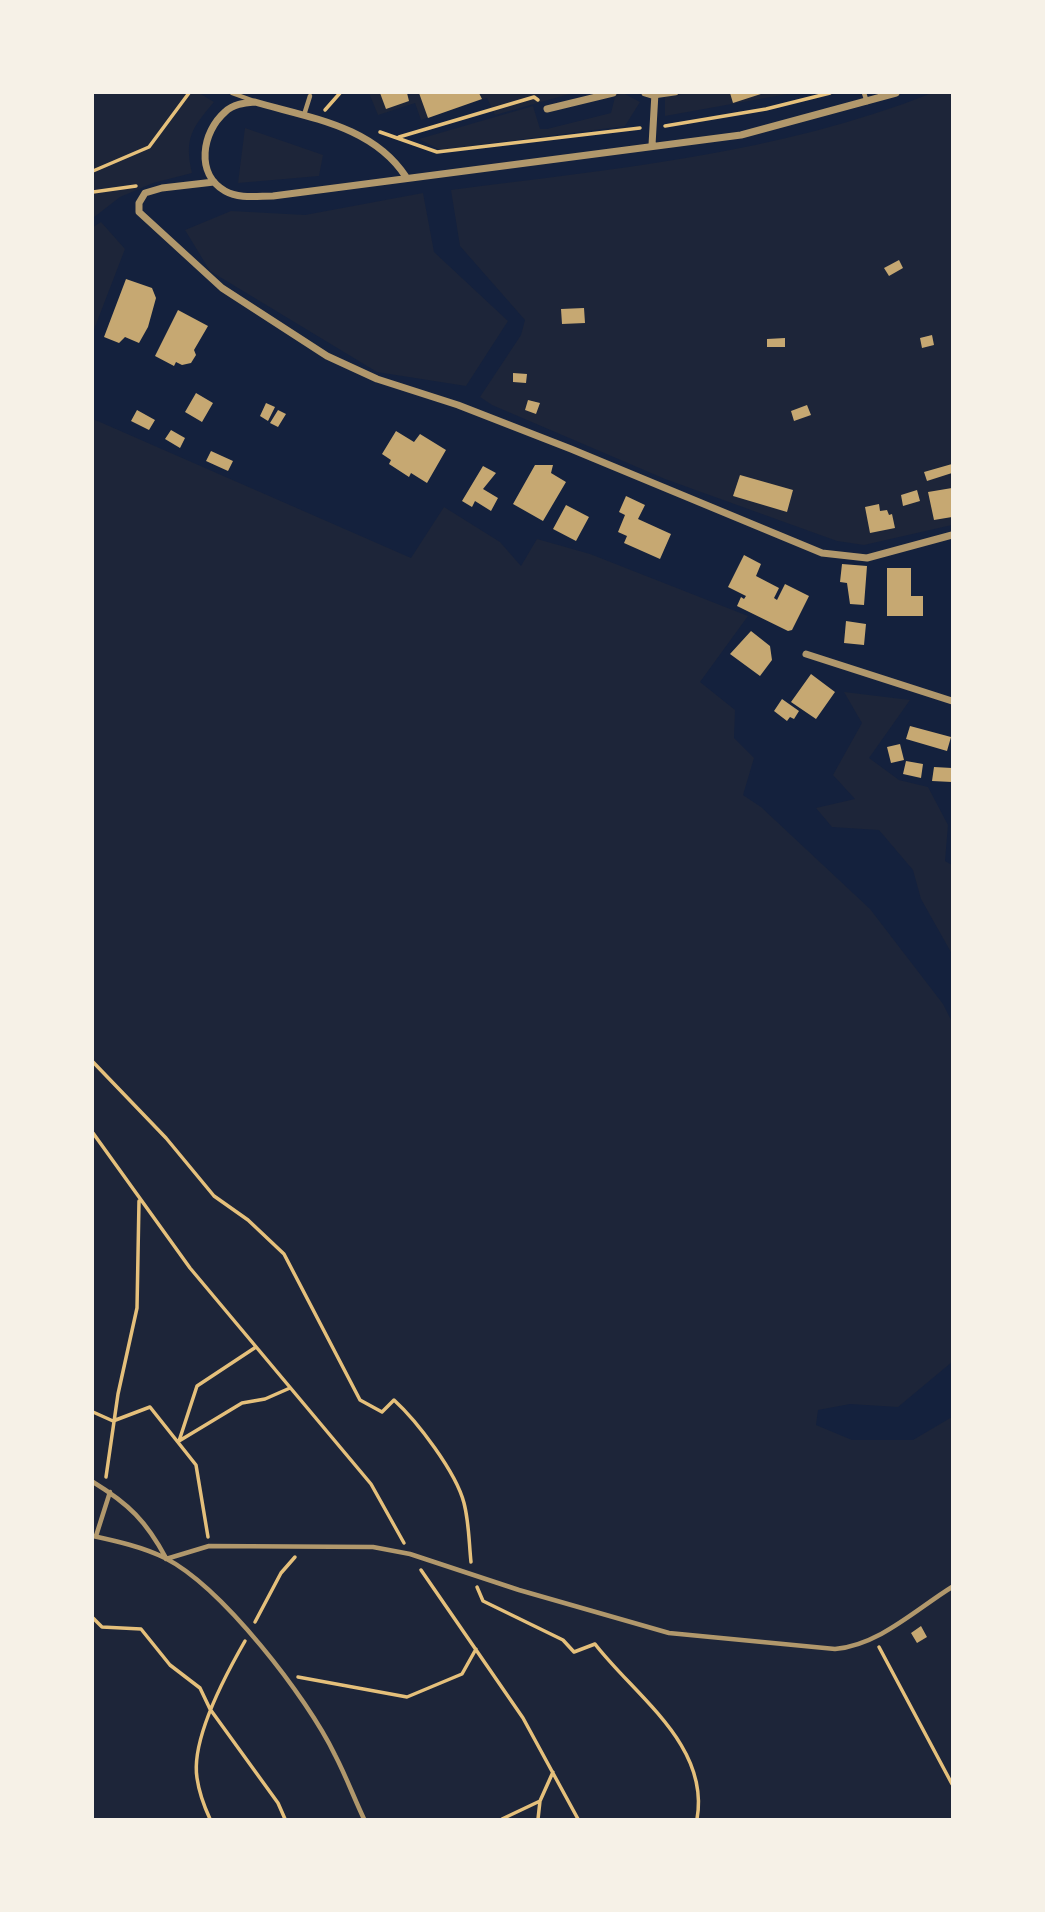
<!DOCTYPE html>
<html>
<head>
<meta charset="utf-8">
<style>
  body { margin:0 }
  #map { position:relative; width:1045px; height:1912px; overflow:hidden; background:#14213d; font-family:Manrope,sans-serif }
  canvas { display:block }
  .frame { position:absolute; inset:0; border:94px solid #f6f1e7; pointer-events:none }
</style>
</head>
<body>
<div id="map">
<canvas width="1045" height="1912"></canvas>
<div class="frame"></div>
</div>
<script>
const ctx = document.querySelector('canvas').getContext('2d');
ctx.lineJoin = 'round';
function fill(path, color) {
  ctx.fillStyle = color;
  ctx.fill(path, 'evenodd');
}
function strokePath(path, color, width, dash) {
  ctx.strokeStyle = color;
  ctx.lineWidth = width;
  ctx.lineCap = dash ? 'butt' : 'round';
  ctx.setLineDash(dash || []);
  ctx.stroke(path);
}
fill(new Path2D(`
  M 93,93 L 199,93 L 214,102 C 192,128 184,138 192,173 L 153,183 L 120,197 L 93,218 Z
  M 369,93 L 573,93 L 495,115 L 487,98 L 421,120 L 415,103 L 378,115 Z
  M 616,93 L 623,93 L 640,102 L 625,126 L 440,150 L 419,139 L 533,106 L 540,129 L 547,129 L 611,113 Z
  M 665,93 L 793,93 L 665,116 Z
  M 932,93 L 952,93 L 952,525 L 864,545 L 837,541 L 665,479 L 492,405 L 480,397 L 521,335 L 525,320 L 460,246 L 451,190 C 613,169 779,154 932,93 Z
  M 245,128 L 323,155 L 319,176 L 238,183 Z
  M 423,193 L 434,252 L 508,321 L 466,386 L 377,372 L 210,271 L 185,230 L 231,211 L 305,215 Z
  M 101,222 L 125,249 L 93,332 L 93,227 Z
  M 93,419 L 411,558 L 444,507 L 500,542 L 521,566 L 537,539 L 590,554 L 748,616 L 700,682 L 735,710 L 734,738 L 754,758 L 743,795 L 761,807 L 870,909 L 943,1004 L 952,1022 L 952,1362 L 898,1407 L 850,1404 L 818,1410 L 816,1425 L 852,1440 L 913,1440 L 952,1417 L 952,1819 L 93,1819 Z
  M 844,692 L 910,700 L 869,758 L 899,780 L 928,787 L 948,825 L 945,861 L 952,865 L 952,954 L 921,899 L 913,870 L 879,830 L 832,827 L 816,808 L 855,799 L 833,775 L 862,723 Z`), '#1d2539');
fill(new Path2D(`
  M 380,93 L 407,93 L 409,101 L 386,109 Z
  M 419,93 L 479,93 L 482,99 L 428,118 Z
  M 730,93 L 764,93 L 733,103 Z
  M 899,260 L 903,268 L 889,276 L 884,268 Z
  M 126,279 L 152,288 L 156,298 L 148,327 L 139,343 L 125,337 L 119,343 L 104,337 Z
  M 584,308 L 585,323 L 562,324 L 561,309 Z
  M 178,310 L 208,326 L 194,350 L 196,355 L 191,363 L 182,365 L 176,362 L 174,366 L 155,356 Z
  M 932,335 L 934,345 L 922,348 L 920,338 Z
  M 785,338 L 785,347 L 767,347 L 767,339 Z
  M 513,373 L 527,374 L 526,383 L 513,382 Z
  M 196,393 L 213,403 L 202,422 L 185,412 Z
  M 528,400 L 540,403 L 536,414 L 525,410 Z
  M 266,403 L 275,407 L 268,421 L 260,416 Z
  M 807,405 L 811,415 L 794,421 L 791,411 Z
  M 137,410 L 155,420 L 149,430 L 131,421 Z
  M 278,410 L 286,414 L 278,427 L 270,423 Z
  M 171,430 L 185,438 L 180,448 L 165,439 Z
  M 396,431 L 414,442 L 420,434 L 446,450 L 427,483 L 411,473 L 409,477 L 389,464 L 391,460 L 382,454 Z
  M 211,451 L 233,461 L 228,471 L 206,461 Z
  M 952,464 L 952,473 L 927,481 L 924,472 Z
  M 535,465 L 553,465 L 551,473 L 566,482 L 543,521 L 513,504 Z
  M 483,466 L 496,473 L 483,489 L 498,498 L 491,511 L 475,501 L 472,507 L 462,501 Z
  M 740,475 L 793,490 L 787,512 L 733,496 Z
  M 952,488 L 952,517 L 934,520 L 928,492 Z
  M 917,490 L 920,501 L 903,506 L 901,495 Z
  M 626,496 L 645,505 L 638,519 L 671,534 L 660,559 L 624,543 L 627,536 L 618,532 L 625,515 L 619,512 Z
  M 879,504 L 880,511 L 887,510 L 889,515 L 892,514 L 895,528 L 870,533 L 865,507 Z
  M 566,505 L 589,517 L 576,541 L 553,529 Z
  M 744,555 L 761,564 L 756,576 L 779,588 L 774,598 L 777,600 L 785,584 L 809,596 L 792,630 L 788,631 L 737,606 L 741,597 L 744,599 L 746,596 L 728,587 Z
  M 842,564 L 867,566 L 864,605 L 850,604 L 847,583 L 840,582 Z
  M 887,568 L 911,568 L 911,596 L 923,596 L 923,616 L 887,616 Z
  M 846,621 L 866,624 L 864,645 L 844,643 Z
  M 751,631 L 770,646 L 772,660 L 760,676 L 730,654 Z
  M 811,674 L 835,692 L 816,719 L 791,702 Z
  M 782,699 L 799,711 L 794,719 L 790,717 L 787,721 L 774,711 Z
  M 910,726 L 951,737 L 947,751 L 906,739 Z
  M 900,744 L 904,760 L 891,763 L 887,747 Z
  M 906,761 L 923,764 L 921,778 L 903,774 Z
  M 934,767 L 952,768 L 952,782 L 932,781 Z
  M 921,1626 L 927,1637 L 917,1643 L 911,1633 Z`), '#c6a872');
strokePath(new Path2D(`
  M 325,110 L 340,93
  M 665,126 L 766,109 L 830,93
  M 380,132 L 437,152 L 640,128
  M 399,137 L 534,97 L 538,100
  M 93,171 L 149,147 L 189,93
  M 93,192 L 136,186
  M 93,1062 L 166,1138 L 214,1196 L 248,1220 L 284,1254 L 360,1400 L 382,1412 L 394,1400 C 417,1421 456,1472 464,1503 C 469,1522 469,1543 471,1562
  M 93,1133 L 190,1268 L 371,1484 L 404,1543
  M 93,1412 L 113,1421 L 150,1407 L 196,1465 L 208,1537
  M 179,1441 L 197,1386 L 256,1347
  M 179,1441 L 242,1403 L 265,1399 L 290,1388
  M 106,1477 L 118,1394 L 137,1308 L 139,1201
  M 421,1570 L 523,1718 L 578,1819
  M 477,1587 L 483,1601 L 563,1640 L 574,1652 L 595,1644 C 635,1696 710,1745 697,1819
  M 93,1618 L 102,1627 L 141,1629 L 170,1665 L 200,1688 L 210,1709 L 278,1803 L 285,1819
  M 255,1622 L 281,1573 L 295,1557
  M 879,1647 L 952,1784
  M 298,1677 L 407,1697 L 462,1674 L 476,1649
  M 210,1819 C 204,1806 199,1792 197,1778 C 191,1740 226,1674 245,1641
  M 502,1819 L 540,1801
  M 538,1819 L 540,1801 L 553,1772`), '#e5c07b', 3.5);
strokePath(new Path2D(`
  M 232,93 L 254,101
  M 864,93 L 867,102
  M 655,96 L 676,93
  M 304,115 L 310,96
  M 93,1482 C 129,1504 146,1521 166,1558
  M 93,1536 C 116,1541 143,1547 165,1558 C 222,1587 307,1697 335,1755 C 346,1776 354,1798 364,1819
  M 96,1536 L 110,1492
  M 166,1559 L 209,1546 L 373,1547 L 410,1554 L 519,1590 L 669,1633 L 835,1649 C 879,1645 915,1610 952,1587`), '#b1986c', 4.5);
strokePath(new Path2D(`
  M 645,93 L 655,96
  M 547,109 L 613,93
  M 652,145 L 655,93
  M 406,177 C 373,126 310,118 255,102 C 244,103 233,104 225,112 C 202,132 195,174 225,191 C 239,199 257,196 273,196 L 741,135 L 896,93
  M 214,182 L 162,188 L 145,193 L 139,203 L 139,212 L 222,288 L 327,356 L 377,379 L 458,405 L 571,449 L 822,553 L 867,558 L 952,535
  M 806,654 L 952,701`), '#b1986c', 7);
</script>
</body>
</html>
